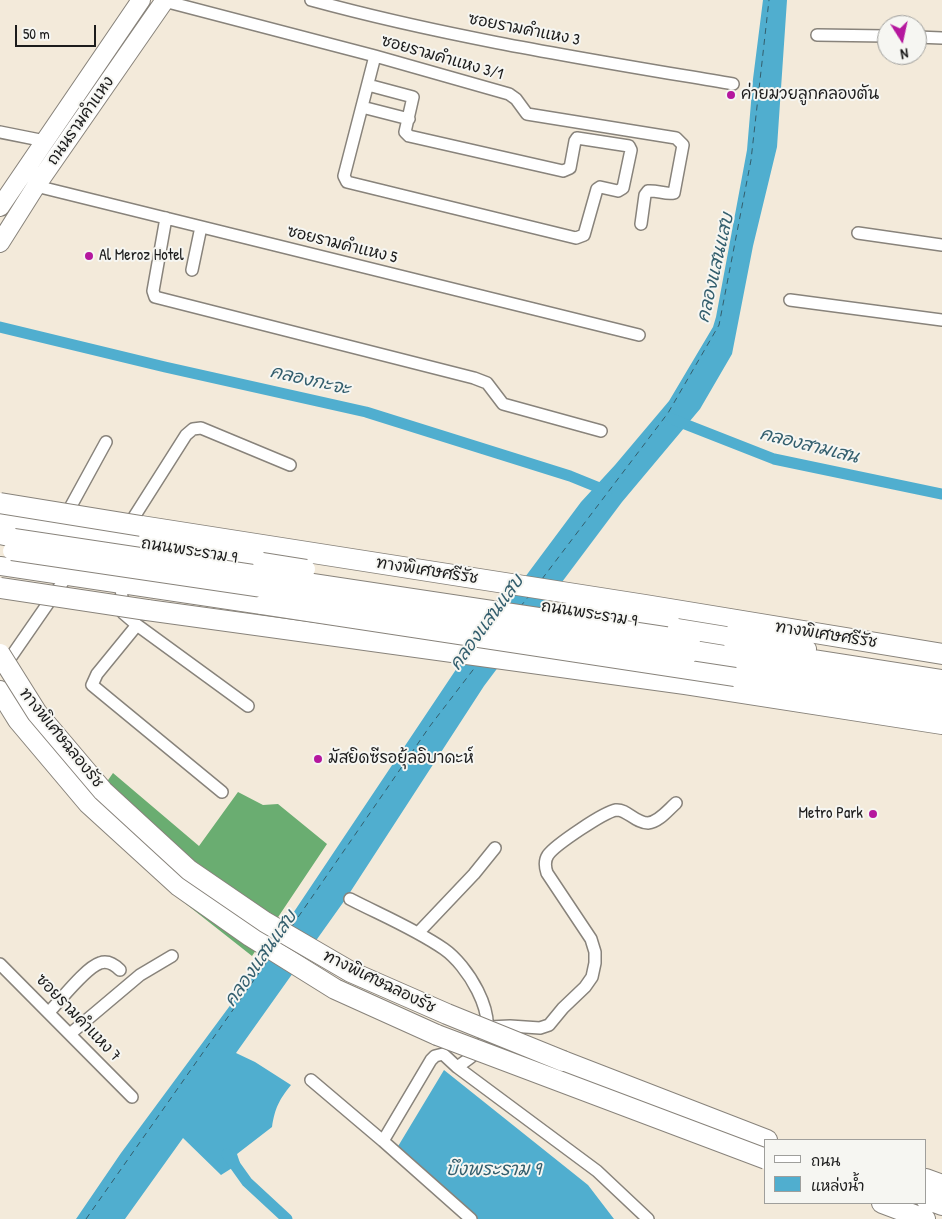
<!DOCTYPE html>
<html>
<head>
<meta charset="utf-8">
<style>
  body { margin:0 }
  #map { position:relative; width:942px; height:1219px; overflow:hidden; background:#f3eada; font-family:"Patrick Hand","Playpen Sans Thai",sans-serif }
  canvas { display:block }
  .legend { position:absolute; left:764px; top:1139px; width:162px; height:65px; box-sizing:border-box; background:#f6f6f2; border:1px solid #9f9f9c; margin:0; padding:6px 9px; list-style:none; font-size:15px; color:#1c1c1c }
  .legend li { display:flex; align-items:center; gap:10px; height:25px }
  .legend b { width:25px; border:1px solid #9f9f9c }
  .north { position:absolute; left:877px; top:15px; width:50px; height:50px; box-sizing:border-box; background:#f6f6f2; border:1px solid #9f9f9c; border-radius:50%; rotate:170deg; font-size:14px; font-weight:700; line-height:20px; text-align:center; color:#1c1c1c }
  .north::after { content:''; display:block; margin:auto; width:18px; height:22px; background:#b5179e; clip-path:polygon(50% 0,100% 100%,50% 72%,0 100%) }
  .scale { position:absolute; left:15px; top:25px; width:81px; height:22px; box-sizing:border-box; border:2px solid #1c1c1c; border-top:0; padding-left:6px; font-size:15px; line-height:18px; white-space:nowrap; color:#1c1c1c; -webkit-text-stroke:4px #f6f6f2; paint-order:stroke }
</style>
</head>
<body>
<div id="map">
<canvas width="942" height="1219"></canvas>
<ul class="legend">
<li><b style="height:6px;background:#fff"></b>ถนน</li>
<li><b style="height:14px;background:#50aecf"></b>แหล่งน้ำ</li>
</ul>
<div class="north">N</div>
<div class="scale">50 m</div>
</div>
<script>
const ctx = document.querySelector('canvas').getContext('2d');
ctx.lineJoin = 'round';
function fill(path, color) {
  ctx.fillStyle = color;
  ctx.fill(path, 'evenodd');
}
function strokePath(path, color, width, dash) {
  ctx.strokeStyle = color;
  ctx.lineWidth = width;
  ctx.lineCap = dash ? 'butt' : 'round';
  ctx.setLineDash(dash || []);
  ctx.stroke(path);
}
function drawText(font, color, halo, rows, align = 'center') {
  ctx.font = font + ' "Patrick Hand","Playpen Sans Thai",sans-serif';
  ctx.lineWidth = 4;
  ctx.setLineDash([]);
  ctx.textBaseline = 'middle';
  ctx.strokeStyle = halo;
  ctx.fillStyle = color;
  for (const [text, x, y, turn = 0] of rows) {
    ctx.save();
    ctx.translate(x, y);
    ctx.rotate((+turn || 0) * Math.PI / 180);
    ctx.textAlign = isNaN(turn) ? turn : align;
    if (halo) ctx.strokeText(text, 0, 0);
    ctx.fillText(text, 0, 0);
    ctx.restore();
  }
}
fill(new Path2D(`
  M 113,773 L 199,846 L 238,792 L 263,805 L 278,804 L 327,844 L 252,956 L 167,889 L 85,813 Z`), '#6aad71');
fill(new Path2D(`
  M 763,0 L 787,0 L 777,147 L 753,246 L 732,354 L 700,409 L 622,502 L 484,686 L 347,897 L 236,1053 L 255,1062 L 291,1085 C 279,1100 275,1108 272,1127 L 237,1154 L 240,1163 L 221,1175 L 183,1138 L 125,1219 L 76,1219 L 121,1153 L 243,988 L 455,671 L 581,502 L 615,465 L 669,401 L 713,327 L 716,317 L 747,150 L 753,79 Z
  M 444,1070 L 588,1185 L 614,1219 L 478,1219 L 397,1148 Z`), '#50aecf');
strokePath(new Path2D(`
  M 0,327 L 165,367 L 366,412 L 570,476 L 607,491
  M 672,419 L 774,459 L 942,494
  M 227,1154 L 247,1182 L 287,1219`), '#50aecf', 11);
strokePath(new Path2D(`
  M 542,579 L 668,413 L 719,325 L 751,160 L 769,0
  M 520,607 L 529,596
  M 292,926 L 430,726 L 476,666
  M 86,1219 L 268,960`), '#335e6d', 1, [6, 5]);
const minor = new Path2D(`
  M 311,0 C 450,38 592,60 733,84
  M 164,1 L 375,56 L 509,94 L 516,99 L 527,114 L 676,138 L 683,145 L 674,193 C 666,195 657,190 648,191 L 645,195 L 641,224
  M 817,35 L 887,36
  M 917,37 L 942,38
  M 368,85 L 413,97 L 405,132 L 409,136 L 563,171 L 570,168 L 575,141 L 577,138 L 629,146 L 631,150 L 623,188 L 618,191 L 600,187 L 597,189 L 584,235 L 576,238 L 347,182 L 344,176 L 375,56
  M 362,107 L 409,119
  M 0,132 L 45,141
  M 36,186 L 639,335
  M 166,218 L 153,291 L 155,297 L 474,378 L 487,383 L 503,404 L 601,431
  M 858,233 L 942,245
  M 192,270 L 201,227
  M 790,300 L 942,320
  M 65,517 L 106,442
  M 127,528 L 186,435 L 193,429 L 201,428 L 290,465
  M 121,584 L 123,613 L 137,625 L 248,706
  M 137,625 L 97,674 L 92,685 L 222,792
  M 4,667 L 67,576
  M 350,899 C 381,915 415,929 444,949 C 467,965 497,1013 484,1041 C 479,1053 467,1060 457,1067
  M 418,933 L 474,874 L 495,848
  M 0,964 L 132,1097
  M 49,1012 C 61,1000 85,968 100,963 C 108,960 115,965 120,970
  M 489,1027 L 510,1026 L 540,1028 L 549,1025 L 563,1008 L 585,987 L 592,977 L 595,963 L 595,952 L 591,939 L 547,873 C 545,867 544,861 548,855 C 555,845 604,812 616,810 C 627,809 635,823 648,823 C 659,822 668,810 676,803
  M 70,1034 L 140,975 L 172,956
  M 311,1080 L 383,1141 L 471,1219
  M 383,1141 L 431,1060 L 435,1056 L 443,1054 L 457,1067 L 597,1171 L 648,1219`);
const primary = new Path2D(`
  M 0,207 L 141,0
  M 0,243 L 36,186 L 165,0
  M 0,520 L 262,562
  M 0,535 L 14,538
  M 0,566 L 262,605
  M 736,629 L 753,632 L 807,649
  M 556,631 L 556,627 L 562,614 L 582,606 L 695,623
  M 691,640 L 942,679
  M 688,655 L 942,694
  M 735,677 L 815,691 L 942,709
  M 757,690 L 799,687`);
const motorway = new Path2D(`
  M 141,526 L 645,605 L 942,654
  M 147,610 L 685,684 L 942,724
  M 0,691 L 18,720 L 88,803 L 179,886 L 250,936 L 335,989 L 437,1035
  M 563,1061 L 767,1140
  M 926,1179 L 942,1185
  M 926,1199 L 942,1205
  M 882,1203 L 925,1219`);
strokePath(minor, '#88837b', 14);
strokePath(primary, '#88837b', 20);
strokePath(motorway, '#88837b', 22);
strokePath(minor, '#fff', 11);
strokePath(primary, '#fff', 18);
strokePath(motorway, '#fff', 20);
const primaryBridge = new Path2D(`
  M 14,538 L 691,640
  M 12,551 L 425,612 L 688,655
  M 262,562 L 306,569
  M 262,605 L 735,677
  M 677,628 L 726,636`);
const motorwayBridge = new Path2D(`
  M 0,503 L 141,526
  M 0,588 L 147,610
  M 0,654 L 37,713 L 103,791 L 189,870 L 265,922 L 351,972 L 447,1014 L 563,1061
  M 437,1035 L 766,1159`);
strokePath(primaryBridge, '#88837b', 20, []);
strokePath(motorwayBridge, '#88837b', 22, []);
strokePath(primaryBridge, '#fff', 18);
strokePath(motorwayBridge, '#fff', 20);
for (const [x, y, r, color] of [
  [731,95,5,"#b5179e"],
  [89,256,5,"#b5179e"],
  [318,759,5,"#b5179e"],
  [873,814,5,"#b5179e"]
]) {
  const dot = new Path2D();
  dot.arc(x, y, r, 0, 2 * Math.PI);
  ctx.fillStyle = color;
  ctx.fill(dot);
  strokePath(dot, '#f6f6f2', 2);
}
drawText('16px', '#1c1c1c', '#f6f6f2', [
  ["ซอยรามคำแหง 3",524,30,11],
  ["ซอยรามคำแหง 3/1",442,58,16],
  ["ถนนรามคำแหง",81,121,-55],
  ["ซอยรามคำแหง 5",342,245,14],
  ["ถนนพระราม 9",189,551,9],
  ["ทางพิเศษศรีรัช",427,571,9],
  ["ถนนพระราม 9",589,614,9],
  ["ทางพิเศษศรีรัช",826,635,9],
  ["ทางพิเศษฉลองรัช",61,738,51],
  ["ทางพิเศษฉลองรัช",379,982,26],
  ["ซอยรามคำแหง 7",78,1018,46]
]);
drawText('16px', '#1c1c1c', '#f6f6f2', [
  ["ค่ายมวยลูกคลองตัน",741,95],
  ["Al Meroz Hotel",99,256],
  ["มัสยิดซีรอยุ้ลอิบาดะห์",328,759],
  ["Metro Park",863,814,"right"]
], 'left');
drawText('italic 18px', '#335e6d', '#f6f6f2', [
  ["คลองแสนแสบ",716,268,-77],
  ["คลองกะจะ",310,381,13],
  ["คลองสามเสน",809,446,14],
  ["คลองแสนแสบ",487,623,-54],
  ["คลองแสนแสบ",261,959,-55],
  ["บึงพระราม 9",493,1170]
]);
</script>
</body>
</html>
